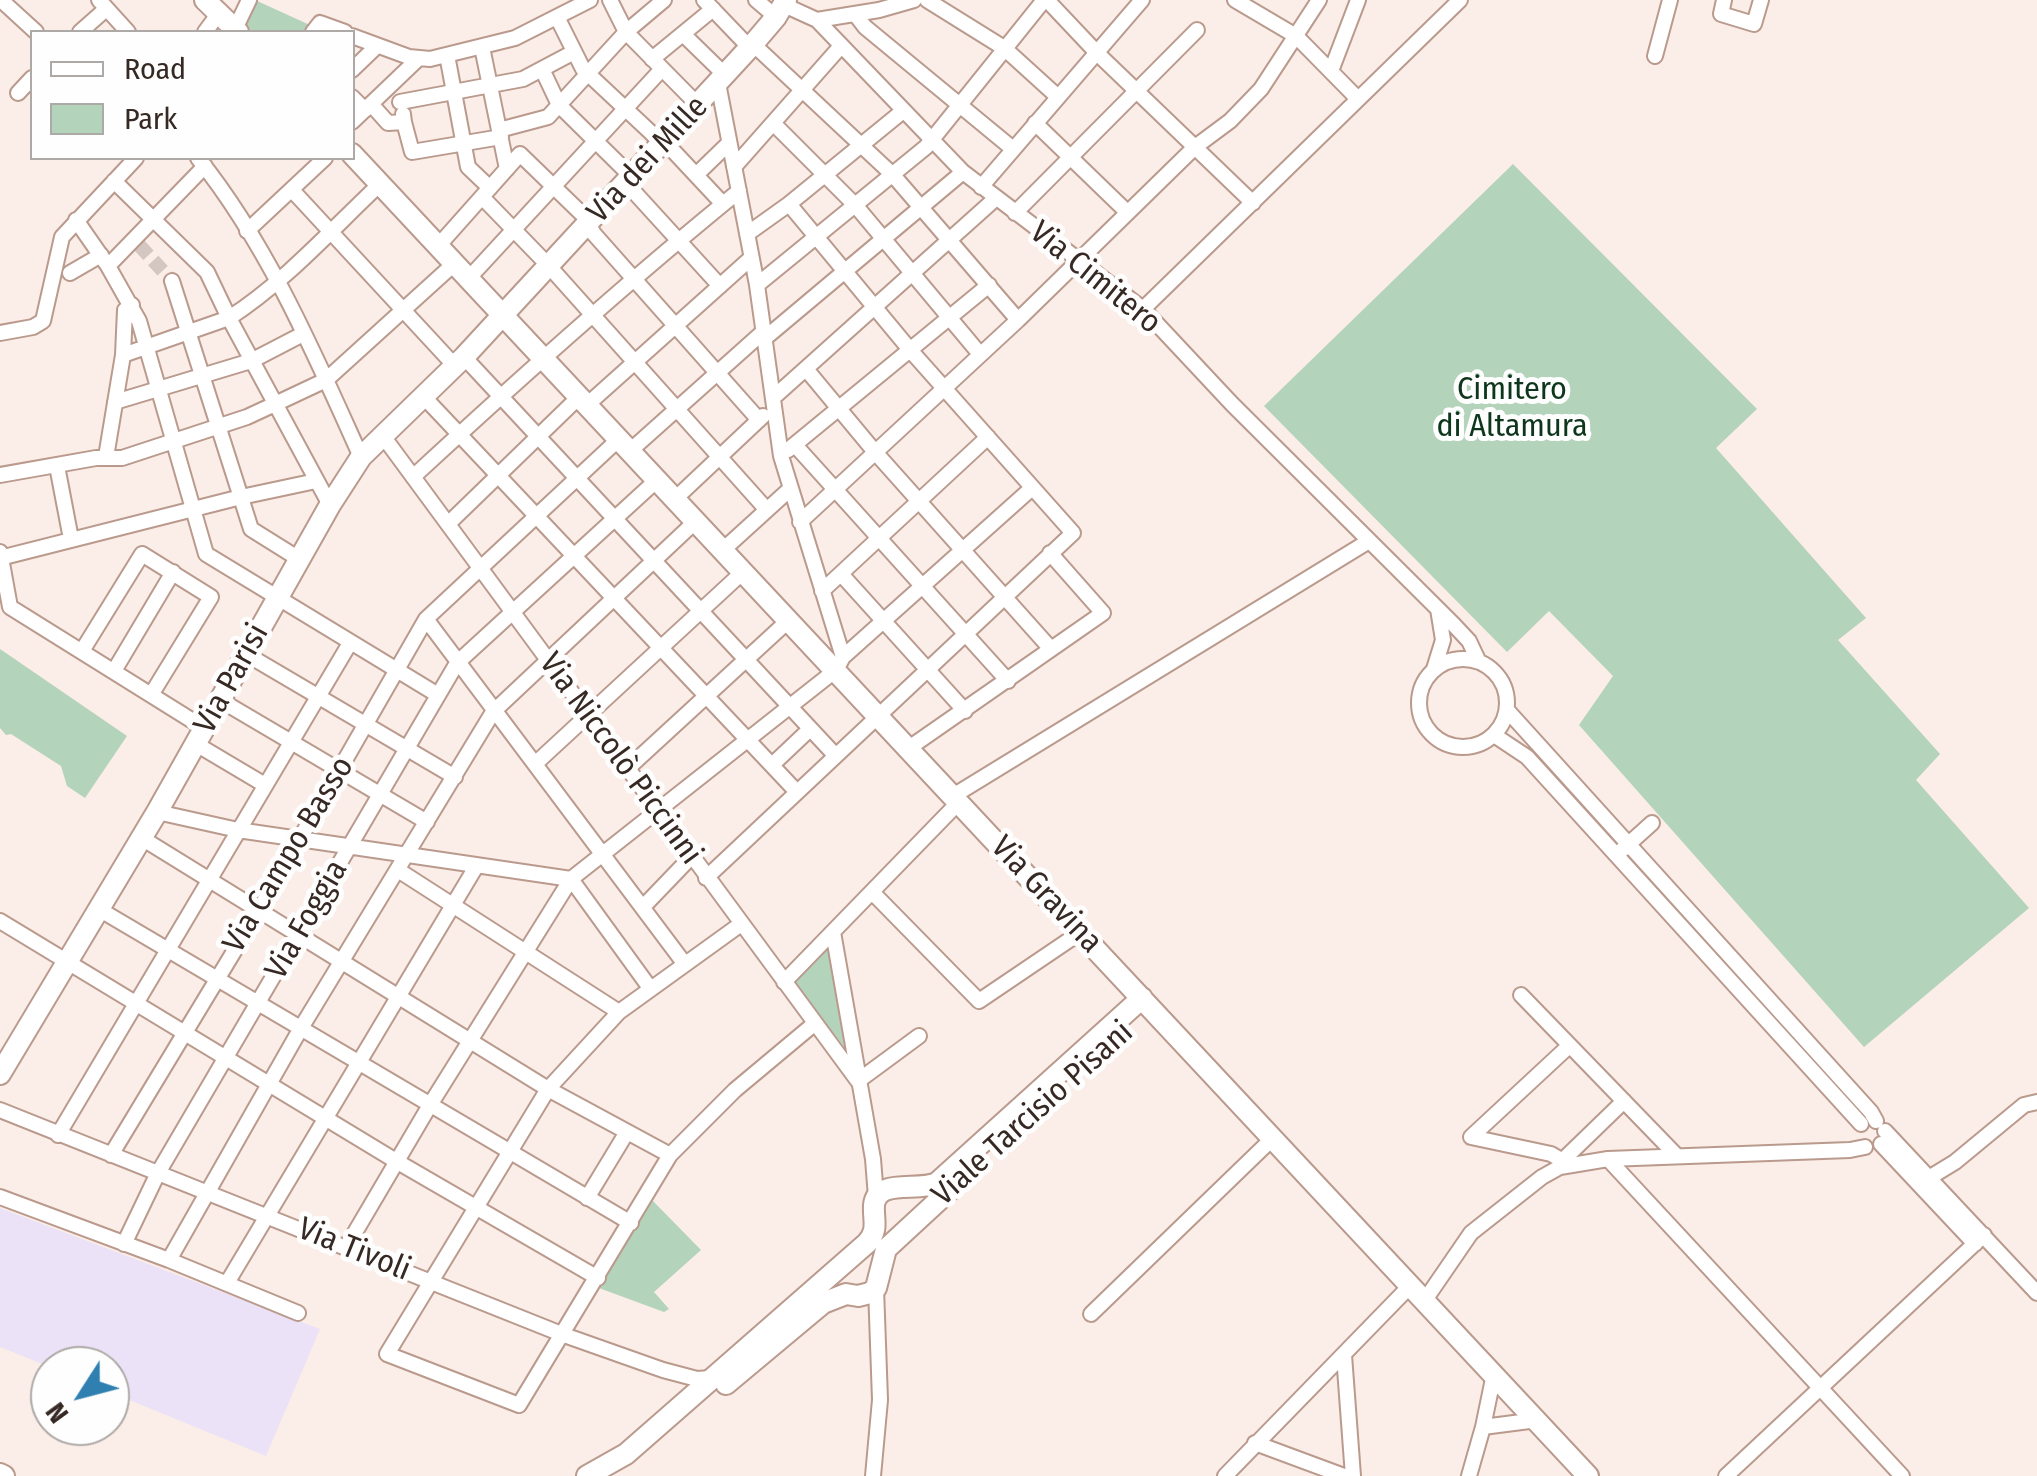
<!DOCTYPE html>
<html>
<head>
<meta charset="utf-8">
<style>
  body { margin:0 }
  #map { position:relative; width:2037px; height:1476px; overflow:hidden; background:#fbede7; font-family:"Fira Sans Condensed",sans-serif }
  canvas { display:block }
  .legend { position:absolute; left:30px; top:30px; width:325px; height:130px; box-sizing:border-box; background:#fdfefd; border:2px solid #ada9a6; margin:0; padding:12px 18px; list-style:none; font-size:30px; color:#362924 }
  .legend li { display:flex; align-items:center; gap:20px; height:50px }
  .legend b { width:50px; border:2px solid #ada9a6 }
  .north { position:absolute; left:30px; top:1346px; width:100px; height:100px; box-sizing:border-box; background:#fdfefd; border:2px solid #ada9a6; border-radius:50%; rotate:234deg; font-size:28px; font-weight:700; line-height:40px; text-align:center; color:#362924 }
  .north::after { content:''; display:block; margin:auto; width:35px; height:45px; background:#2f80b1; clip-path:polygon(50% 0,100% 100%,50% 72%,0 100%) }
</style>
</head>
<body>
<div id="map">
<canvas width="2037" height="1476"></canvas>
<ul class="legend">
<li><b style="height:12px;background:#fff"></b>Road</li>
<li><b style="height:28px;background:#b4d3bb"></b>Park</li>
</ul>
<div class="north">N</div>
</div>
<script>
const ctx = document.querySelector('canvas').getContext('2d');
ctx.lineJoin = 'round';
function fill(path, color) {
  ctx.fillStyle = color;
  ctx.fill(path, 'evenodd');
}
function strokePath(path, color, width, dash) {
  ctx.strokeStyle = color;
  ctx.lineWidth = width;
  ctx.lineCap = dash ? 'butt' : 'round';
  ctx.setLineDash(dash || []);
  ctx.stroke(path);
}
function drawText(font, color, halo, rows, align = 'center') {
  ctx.font = font + ' "Fira Sans Condensed",sans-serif';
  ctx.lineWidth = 10;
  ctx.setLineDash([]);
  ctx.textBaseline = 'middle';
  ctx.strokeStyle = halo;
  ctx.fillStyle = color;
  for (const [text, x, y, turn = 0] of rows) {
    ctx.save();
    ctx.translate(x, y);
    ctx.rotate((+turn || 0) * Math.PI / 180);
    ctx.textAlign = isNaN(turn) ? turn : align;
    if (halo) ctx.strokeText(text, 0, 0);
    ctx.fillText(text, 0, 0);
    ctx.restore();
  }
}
fill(new Path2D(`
  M 0,1208 L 320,1329 L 266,1456 L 110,1392 L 110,1366 L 50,1367 L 0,1347 Z`), '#ebe2f7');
fill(new Path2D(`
  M 255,0 L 312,26 L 308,32 L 246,32 L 241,28 Z
  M 1513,164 L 1757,409 L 1716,448 L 1866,618 L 1838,640 L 1940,754 L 1916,780 L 2029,908 L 1864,1047 L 1579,725 L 1613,676 L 1549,611 L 1507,652 L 1264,406 Z
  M 0,649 L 127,736 L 85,798 L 67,786 L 61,766 L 11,734 L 6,735 L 0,728 Z
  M 829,942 L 845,1048 L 794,982 Z
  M 651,1199 L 701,1250 L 654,1292 L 669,1309 L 664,1312 L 599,1288 Z`), '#b4d3bb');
strokePath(new Path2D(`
  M 139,245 L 172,281`), '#d4c6c0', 14, [14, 7]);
const street = new Path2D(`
  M 1,0 L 36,32
  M 99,0 L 128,32
  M 610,0 L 626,32 L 698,105
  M 704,0 L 750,48
  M 756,0 L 776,17
  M 927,0 L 1004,48 L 1058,97
  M 1047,0 L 1098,54 L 1253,203
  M 1235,0 L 1296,36 L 1358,99
  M 1724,0 L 1721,14 L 1754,24 L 1761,0
  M 784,5 L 817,20 L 963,172 L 1143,309 L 1232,404 L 1454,625 L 1469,641 L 1478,660
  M 855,14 L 865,27 L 1013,149
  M 557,17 L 583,69 L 662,143
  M 817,20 L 879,10 L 914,0
  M 235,29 L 249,0
  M 80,32 L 106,9
  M 205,32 L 219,13
  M 313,32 L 320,23 L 345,32
  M 683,34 L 725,75
  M 352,36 L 409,57 L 430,59 L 515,38 L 590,0
  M 753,44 L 893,175 L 1018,320
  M 482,47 L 507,169
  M 447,55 L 468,167 L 490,188
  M 1655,56 L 1670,0
  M 652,59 L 713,9
  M 542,69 L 559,105 L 631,176
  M 352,70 L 377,46
  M 1331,71 L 1358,0
  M 18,93 L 32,78
  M 352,97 L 365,110
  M 400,102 L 523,79 L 574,52
  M 371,104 L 388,123 L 404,122 L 403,114
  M 352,122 L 418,59
  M 404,122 L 412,152 L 501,137
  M 773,123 L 856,206 L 979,353
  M 1035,123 L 1127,212
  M 499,130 L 548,117 L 626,32 L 664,0
  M 664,141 L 723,204
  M 198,158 C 268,245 315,355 361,457
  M 734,167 L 841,46
  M 696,175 L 729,143
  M 114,181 L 207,272 L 229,318 L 330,505
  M 626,183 L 720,286
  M 981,187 L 1142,0
  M 292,190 L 455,366
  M 482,197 L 548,265 L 767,510
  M 1015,213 L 1197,30
  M 76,220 L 108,266 L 139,321 L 206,554 L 438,695
  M 247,231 L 325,158
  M 747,234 L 789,204 L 903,111
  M 439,245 L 520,154 L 584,216 L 594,234 L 759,420
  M 108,266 L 205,166
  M 70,273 L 101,255
  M 469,278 L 662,69
  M 172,281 L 251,529 L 299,559
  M 757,285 L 926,147 L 1044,0
  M 1143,309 L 1460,0
  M 0,333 L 33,327 L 43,321 L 62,237 L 136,158
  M 764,339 L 963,172
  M 123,355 L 229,318 C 285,282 332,229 381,183
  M 464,357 L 835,755
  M 806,369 L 875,452 L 1051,649
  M 424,397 L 796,791
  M 774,397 L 995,199
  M 115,402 L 251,361 L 303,334
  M 588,404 L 751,258
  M 383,436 L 858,1081
  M 795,445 L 1008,681
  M 631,450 L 763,332
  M 788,450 L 989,285
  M 106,457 L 123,355 L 125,310 L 132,305
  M 57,466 L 71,539
  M 0,475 L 96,458 L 122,458 L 247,417 L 275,404 L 326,380 L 455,263
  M 413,477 C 519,379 627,282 739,191
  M 676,498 L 763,416
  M 800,522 L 1018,320 L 1195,147 L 1230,121 L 1261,89 L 1319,0
  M 449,523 L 580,396
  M 724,549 L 790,489
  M 0,552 L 10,607 L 204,728
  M 0,558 L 241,497 L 316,481
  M 841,574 L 965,711
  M 822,591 L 988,437
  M 426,619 L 684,963
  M 82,651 L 142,554 L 211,597 L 151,695
  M 246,654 L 455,777
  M 843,657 L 1032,488
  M1419 703a44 44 0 1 1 88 0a44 44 0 1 1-88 0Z
  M 1434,669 L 1443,640 L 1438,609
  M 114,671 L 173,572
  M 220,700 L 427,822
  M 1507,710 L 1871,1112 L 1876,1121
  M 1494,735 L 1527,757 L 1861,1124
  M 196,744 L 265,785
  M 909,748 L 1103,613 L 1050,553
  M 535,764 L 744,571
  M 772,765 L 810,729
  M 628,768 L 789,620
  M 953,796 L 1369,541
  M 157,812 L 238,830 L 571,879
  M 140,837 L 548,1089 L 670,1155
  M 1622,850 L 1652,823
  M 398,870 L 619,1012
  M 706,878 L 1073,533 L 911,351 L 789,204
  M 571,879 L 650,988
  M 872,892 L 979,1001 L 1081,932
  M 643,907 L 692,856
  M 97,908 L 631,1223
  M 0,921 L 396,1161 L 598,1278
  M 741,924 L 619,1012 L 548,1089 L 387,1354 L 519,1405 L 670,1155 L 735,1090 L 814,1024
  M 833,932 L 873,1159 L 876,1197
  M 784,982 L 959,802
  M 1521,995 L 1677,1156
  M 858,1081 L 919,1036
  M 0,1110 L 564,1335 L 663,1370 L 697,1379 L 711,1378
  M 1885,1131 L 2037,1293
  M 58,1135 L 350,643
  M 1471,1137 L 1569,1046
  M 1471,1137 L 1551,1154 L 1568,1164
  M 1881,1144 L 1975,1244
  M 111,1155 L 259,910 L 426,619 L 620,438
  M 1608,1159 L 1902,1476
  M 1563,1160 L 1624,1101
  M 1919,1184 L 1955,1162 L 2024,1105 L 2037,1102
  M 0,1197 L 169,1260 L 298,1313
  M 587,1198 L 627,1132
  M 124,1244 L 158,1173 L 457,663 L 658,479
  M 347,1246 L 430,1105 L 571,879 L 836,670 L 843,657 L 781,456 L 757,285 L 718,83
  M 169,1260 L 301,1028 L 493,712 L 697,520
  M 227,1283 L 477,865
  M 1425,1300 L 1471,1233 L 1542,1177 L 1560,1167 L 1608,1159 L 1850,1150 L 1865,1147
  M 1091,1314 L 1273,1138
  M 1344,1355 L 1353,1476
  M 1494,1374 L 1483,1427 L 1537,1420
  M 1255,1443 L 1344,1476
  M 873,1476 L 880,1400 L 876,1288
  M 1225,1476 L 1411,1285
  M 1469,1476 L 1483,1427
  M 1726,1476 L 1984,1235`);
const secondary = new Path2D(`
  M 205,0 L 238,32
  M 352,154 L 1588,1476
  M 0,1074 L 157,812 L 330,505 L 361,457 L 464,357 L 753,44 L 776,17 L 786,0
  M 726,1384 L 823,1303 L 846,1294 L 858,1296 L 870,1293 L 876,1288 L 886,1249 L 964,1177
  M 0,1474 L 4,1476
  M 587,1476 L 626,1454 L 867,1243 C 879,1230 873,1220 874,1205 C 877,1178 917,1192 937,1183 L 1142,998`);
strokePath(street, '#ba9a8d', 18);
strokePath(secondary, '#ba9a8d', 24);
strokePath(street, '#fff', 14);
strokePath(secondary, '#fff', 20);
drawText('32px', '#362924', '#fdfefd', [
  ["Via dei Mille",648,160,-47],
  ["Via Cimitero",1095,278,39],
  ["Via Parisi",232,679,-61],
  ["Via Niccolò Piccinni",620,759,54],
  ["Via Campo Basso",289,855,-59],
  ["Via Gravina",1046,895,47],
  ["Via Foggia",307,920,-60],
  ["Viale Tarcisio Pisani",1033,1114,-42],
  ["Via Tivoli",354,1250,22]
]);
drawText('32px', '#0e361c', '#fdfefd', [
  ["Cimitero",1512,390],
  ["di Altamura",1512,427]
]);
</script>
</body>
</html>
